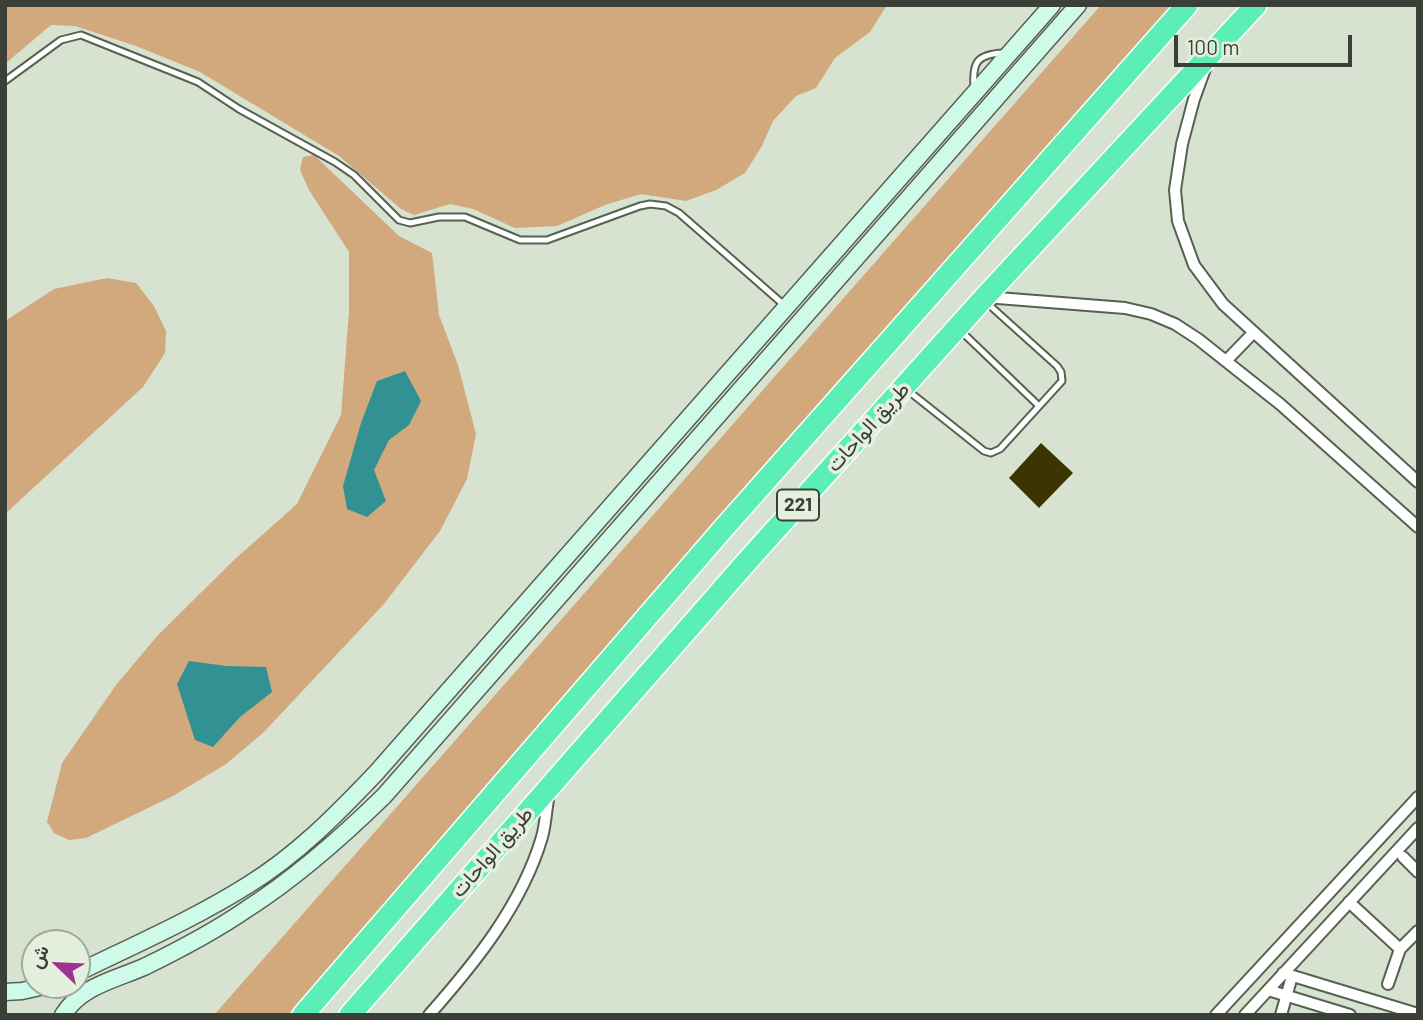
<!DOCTYPE html>
<html>
<head>
<meta charset="utf-8">
<style>
  body { margin:0 }
  #map { position:relative; width:1423px; height:1020px; overflow:hidden; background:#d7e3d0; font-family:Barlow,Vazirmatn,sans-serif }
  canvas { display:block }
  .frame { position:absolute; inset:0; border:7px solid #3a3f37; pointer-events:none }
  .north { position:absolute; left:21px; top:929px; width:70px; height:70px; box-sizing:border-box; background:#e4f0dd; border:2px solid #a0a99b; border-radius:50%; rotate:293deg; font-size:19px; font-weight:700; line-height:28px; text-align:center; color:#3a3f37 }
  .north::after { content:''; display:block; margin:auto; width:24px; height:32px; background:#9e3292; clip-path:polygon(50% 0,100% 100%,50% 72%,0 100%) }
  .scale { position:absolute; left:1174px; top:35px; width:178px; height:32px; box-sizing:border-box; border:4px solid #3a3f37; border-top:0; padding-left:9px; font-size:21px; line-height:24px; white-space:nowrap; color:#3a3f37; -webkit-text-stroke:5px #e4f0dd; paint-order:stroke }
</style>
</head>
<body>
<div id="map">
<canvas width="1423" height="1020"></canvas>
<div class="frame"></div>
<div class="north">ش</div>
<div class="scale">100 m</div>
</div>
<script>
const ctx = document.querySelector('canvas').getContext('2d');
ctx.lineJoin = 'round';
function fill(path, color) {
  ctx.fillStyle = color;
  ctx.fill(path, 'evenodd');
}
function strokePath(path, color, width, dash) {
  ctx.strokeStyle = color;
  ctx.lineWidth = width;
  ctx.lineCap = dash ? 'butt' : 'round';
  ctx.setLineDash(dash || []);
  ctx.stroke(path);
}
function drawText(font, color, halo, rows, align = 'center') {
  ctx.font = font + ' Barlow,Vazirmatn,sans-serif';
  ctx.lineWidth = 7;
  ctx.setLineDash([]);
  ctx.textBaseline = 'middle';
  ctx.strokeStyle = halo;
  ctx.fillStyle = color;
  for (const [text, x, y, turn = 0] of rows) {
    ctx.save();
    ctx.translate(x, y);
    ctx.rotate((+turn || 0) * Math.PI / 180);
    ctx.textAlign = isNaN(turn) ? turn : align;
    if (halo) ctx.strokeText(text, 0, 0);
    ctx.fillText(text, 0, 0);
    ctx.restore();
  }
}
fill(new Path2D(`
  M 5,5 L 887,5 L 870,32 L 835,58 L 816,88 L 796,96 L 773,121 L 762,146 L 745,173 L 716,190 L 686,201 L 641,194 L 605,205 L 557,226 L 515,228 L 473,209 L 450,204 L 414,215 L 401,209 L 339,156 L 200,72 L 136,46 L 75,26 L 51,25 L 5,64 Z
  M 1101,5 L 1178,5 L 288,1015 L 214,1015 Z
  M 314,155 L 399,236 L 432,253 L 439,315 L 458,365 L 476,434 L 467,479 L 440,531 L 384,604 L 263,733 L 226,764 L 173,796 L 86,838 L 69,840 L 54,833 L 47,822 L 62,763 L 116,685 L 158,635 L 234,560 L 297,504 L 341,415 L 349,311 L 349,252 L 309,190 L 300,170 L 303,157 Z
  M 107,278 L 136,283 L 154,306 L 166,331 L 165,353 L 143,387 L 5,514 L 5,321 L 54,289 Z`), '#d2a97c');
fill(new Path2D(`
  M 405,371 L 421,401 L 409,425 L 389,440 L 374,470 L 386,501 L 367,517 L 347,509 L 343,486 L 361,423 L 377,381 Z
  M 189,661 L 226,666 L 266,667 L 272,692 L 240,717 L 213,747 L 195,740 L 177,684 Z`), '#329193');
fill(new Path2D(`
  M 1041,443 L 1073,473 L 1039,508 L 1009,478 Z`), '#3c3503');
const lane = new Path2D(`
  M 5,81 L 61,40 L 81,35 L 198,82 L 239,109 L 335,162 L 354,175 L 399,220 L 410,223 L 439,217 L 465,217 L 520,240 L 547,240 L 640,206 L 650,204 L 666,206 L 679,213 L 784,305
  M 974,88 C 972,62 977,54 1004,53
  M 962,332 L 1039,406
  M 906,389 L 984,451 L 991,453 L 1000,449 L 1062,381 L 1061,372 L 1057,366 L 987,303`);
const street = new Path2D(`
  M 1206,66 L 1194,99 L 1182,144 L 1175,190 L 1178,221 L 1194,265 L 1223,304 L 1418,482
  M 985,297 L 1125,308 L 1151,314 L 1175,324 L 1198,339 L 1280,404 L 1418,527
  M 1226,361 L 1254,332
  M 1403,857 L 1418,872
  M 1349,902 L 1400,949
  M 1283,973 L 1418,1014
  M 1388,984 L 1400,949 L 1418,931
  M 1268,990 L 1350,1015
  M 429,1015 C 475,963 522,905 542,837 C 546,823 546,808 549,794
  M 1216,1015 L 1418,797
  M 1245,1015 L 1418,828
  M 1281,1015 L 1292,976`);
const secondary = new Path2D(`
  M 77,973 C 134,945 194,919 248,885 C 297,855 337,814 376,773 L 1052,5
  M 5,992 L 22,991 L 49,985
  M 63,1015 C 81,986 114,980 144,967 C 179,950 215,931 247,909 C 297,877 341,838 384,796 L 1078,5`);
const highway = new Path2D(`
  M 303,1015 L 722,530 L 1187,5
  M 350,1015 L 750,558 L 983,299 L 1256,5`);
strokePath(lane, '#576151', 9);
strokePath(street, '#576151', 14);
strokePath(secondary, '#576151', 19);
strokePath(highway, '#fff', 24);
strokePath(lane, '#fff', 5);
strokePath(street, '#fff', 10);
strokePath(secondary, '#cefae9', 16);
strokePath(highway, '#5befb7', 21);
for (const [x, y, w] of [
  [798,505,42]
]) {
  const box = new Path2D();
  box.roundRect(x - w / 2, y - 15.5, w, 31, 5);
  ctx.fillStyle = '#e4f0dd';
  ctx.fill(box);
  strokePath(box, '#3a3f37', 2);
}
drawText('bold 19px', '#3a3f37', null, [
  ["221",798,505]
]);
drawText('21px', '#3a3f37', '#e4f0dd', [
  ["طريق الواحات",868,427,-48],
  ["طريق الواحات",492,852,-49]
]);
</script>
</body>
</html>
